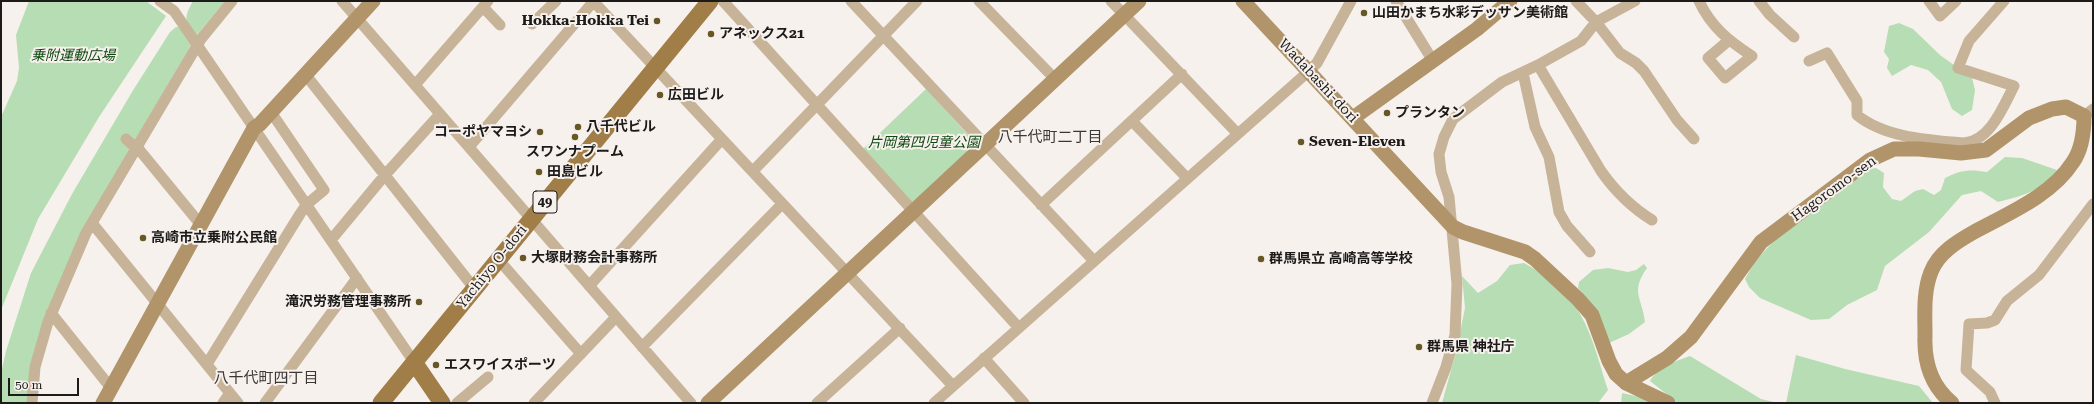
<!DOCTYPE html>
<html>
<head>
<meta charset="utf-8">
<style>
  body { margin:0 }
  #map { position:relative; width:2094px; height:404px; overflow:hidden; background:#f7f1ed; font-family:"Roboto Serif",serif }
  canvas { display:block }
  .frame { position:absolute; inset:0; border:2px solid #1d1b1a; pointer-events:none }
  .scale { position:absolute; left:8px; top:378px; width:71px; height:18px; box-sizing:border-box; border:2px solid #1d1b1a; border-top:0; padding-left:5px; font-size:12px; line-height:14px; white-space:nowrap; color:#1d1b1a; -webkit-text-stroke:3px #f7f1ed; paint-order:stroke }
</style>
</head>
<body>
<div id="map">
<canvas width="2094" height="404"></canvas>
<div class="frame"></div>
<div class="scale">50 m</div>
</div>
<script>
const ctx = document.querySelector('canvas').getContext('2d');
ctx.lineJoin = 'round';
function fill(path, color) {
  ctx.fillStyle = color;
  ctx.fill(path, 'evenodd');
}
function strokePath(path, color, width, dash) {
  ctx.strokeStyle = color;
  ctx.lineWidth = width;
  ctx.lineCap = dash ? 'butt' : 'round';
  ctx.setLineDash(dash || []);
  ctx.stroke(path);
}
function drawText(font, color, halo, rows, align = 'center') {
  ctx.font = font + ' "Roboto Serif","Noto Sans JP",serif';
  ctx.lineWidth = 4;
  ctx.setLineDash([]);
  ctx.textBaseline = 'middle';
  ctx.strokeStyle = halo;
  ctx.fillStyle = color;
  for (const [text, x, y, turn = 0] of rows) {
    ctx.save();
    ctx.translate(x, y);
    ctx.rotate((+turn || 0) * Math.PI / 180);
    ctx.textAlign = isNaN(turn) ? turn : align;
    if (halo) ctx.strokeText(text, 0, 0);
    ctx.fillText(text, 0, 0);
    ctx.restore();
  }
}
fill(new Path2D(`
  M 29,1 L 146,1 L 166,16 L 99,117 L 38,219 L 1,310 L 1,117 L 17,81 L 19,68 L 16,35 Z
  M 193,1 L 225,1 L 196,36 C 185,19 183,19 193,1 Z
  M 1899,23 L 1913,29 L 1940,55 L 1972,78 L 1975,90 L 1972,110 L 1962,116 L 1952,109 L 1941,82 L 1928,70 L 1911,65 L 1892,76 L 1887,68 L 1889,59 L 1884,52 L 1889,26 Z
  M 176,27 L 179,27 L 191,45 L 78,239 L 31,365 L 28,403 L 1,403 L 1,373 L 6,351 L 31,273 L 72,194 L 132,92 L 170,32 Z
  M 926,89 L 973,140 L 973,149 L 915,202 L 911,202 L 863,149 Z
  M 2005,157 L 2022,158 L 2057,170 C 2039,192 2025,195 1998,202 L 1981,191 L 1962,195 L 1929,232 L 1885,266 L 1877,290 L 1847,305 L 1829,319 L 1811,320 L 1760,298 L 1749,287 L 1745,279 C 1758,255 1775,237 1799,223 L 1870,169 L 1876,168 L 1884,173 L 1883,187 L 1892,199 L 1901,201 L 1915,191 L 1923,189 L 1934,195 L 1941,190 L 1945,178 C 1960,170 1970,169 1987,172 Z
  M 1524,263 C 1583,294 1590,331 1608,390 L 1598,403 L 1442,403 L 1456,352 L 1465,308 L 1462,276 L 1478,293 L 1497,281 L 1510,265 Z
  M 1644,264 L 1647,268 C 1630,292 1642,297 1645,322 L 1629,334 L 1609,343 C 1601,320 1595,306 1578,288 L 1579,282 L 1593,270 L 1608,268 L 1628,272 L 1636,270 Z
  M 1796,355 L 1845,369 L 1919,386 L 1933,403 L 1786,403 Z
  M 1690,356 L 1761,399 L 1778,403 L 1678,403 L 1650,381 C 1659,366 1674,362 1690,356 Z
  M 1622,393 L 1645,398 L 1654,403 L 1621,403 Z`), '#b6ddb3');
strokePath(new Path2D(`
  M 160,1 L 174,11 L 414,362
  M 342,1 L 691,403
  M 593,1 L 953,386
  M 723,1 L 1019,328
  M 851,1 L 1094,261
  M 979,1 L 1055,79
  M 1111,1 L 1237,133
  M 1396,1 L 1433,61
  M 1576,1 L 1596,22 L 1620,53 L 1636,63 L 1644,71 L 1677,120 L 1694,139
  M 1699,1 C 1711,27 1729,41 1752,56 L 1725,78 L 1708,58 L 1728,41
  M 1759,1 L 1770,15 L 1794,37
  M 1929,1 L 1940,16 L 1956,1
  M 483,7 L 500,25
  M 532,24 L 556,1
  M 1809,61 L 1827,53 L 1857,101 L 1857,115 C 1885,138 1930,140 1964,143 L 1963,149
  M 1538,65 L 1601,171 C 1615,191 1631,207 1652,220
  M 1523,73 L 1535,127 L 1549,157 L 1559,212 L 1567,226 L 1590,252
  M 305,74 L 474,288
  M 415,85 L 488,1
  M 2084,116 L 2093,109
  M 1132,121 L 1187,178
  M 126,139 L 136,148
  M 1964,143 C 1990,141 2003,107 2014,86 L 1958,68 L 1969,41 L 2004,1
  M 137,147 L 201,225
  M 469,147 L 594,1
  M 753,171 L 917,1
  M 1041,205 L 1182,74
  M 92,223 L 238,403
  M 331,240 L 385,175 L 440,114
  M 498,259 L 581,354
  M 589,286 L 722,139
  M 51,313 L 111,388
  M 642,347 L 782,204
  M 984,358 L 1024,403
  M 207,364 L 300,214 L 306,205 L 324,190 L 271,112
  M 32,403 L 35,367 L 48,322 L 86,233 L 201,39 L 232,1
  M 223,403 L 230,393
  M 265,403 L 357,278
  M 457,403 L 488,377
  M 534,403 L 616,317
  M 817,403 L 900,328
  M 934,403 L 1309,71 L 1317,63 L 1351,1
  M 1432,403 L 1446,367 L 1455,335 L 1457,284 L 1449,197 L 1441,172 L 1439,154 L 1444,137 L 1453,119 L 1502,82 L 1538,65 L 1581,41 L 1596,22 L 1635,1
  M 1995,403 L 1990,392 L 1966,370 L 1969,324 L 1987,323 L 1995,320 L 2007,301 L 2039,275 L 2093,204`), '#c7b397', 11);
strokePath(new Path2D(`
  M 1243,1 L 1453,227 L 1463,232 L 1525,252 L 1535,259 L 1578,299 L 1592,315 L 1609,361 L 1616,374 L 1626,383 L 1668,403
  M 1353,118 L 1477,29 L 1510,1
  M 1626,383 L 1667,358 L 1691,337 L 1761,242 L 1870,160 L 1894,149 L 1919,149 L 1961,153 L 1986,150 L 2029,118 L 2052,109 L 2066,107 L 2084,116 C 2084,131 2082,149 2073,162 C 2051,196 2009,213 1974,232 C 1958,241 1938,253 1931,272 C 1923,292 1925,315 1925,336 C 1924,362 1931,386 1952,403
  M 103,403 L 254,128 L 260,124 L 373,1
  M 708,403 L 1139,1`), '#b1946a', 15);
strokePath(new Path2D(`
  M 414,362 L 442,403
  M 381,403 L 710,1`), '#a17d47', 17);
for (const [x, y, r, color] of [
  [1364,13,4,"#665724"],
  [657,21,4,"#665724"],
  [711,34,4,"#665724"],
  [660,95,4,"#665724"],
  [1387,113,4,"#665724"],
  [578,127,4,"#665724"],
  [540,132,4,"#665724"],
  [575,137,4,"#665724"],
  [1301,142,4,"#665724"],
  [539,172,4,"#665724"],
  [143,238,4,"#665724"],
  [523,258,4,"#665724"],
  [1261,259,4,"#665724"],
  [419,302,4,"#665724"],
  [1419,347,4,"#665724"],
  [436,365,4,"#665724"]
]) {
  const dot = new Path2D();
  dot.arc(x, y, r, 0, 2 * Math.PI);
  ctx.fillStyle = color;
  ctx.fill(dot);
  strokePath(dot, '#f7f1ed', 1.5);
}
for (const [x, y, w] of [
  [545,202,24]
]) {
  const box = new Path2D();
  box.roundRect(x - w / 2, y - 11, w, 22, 3);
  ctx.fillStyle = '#f7f1ed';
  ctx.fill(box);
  strokePath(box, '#1d1b1a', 1);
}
drawText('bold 13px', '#1d1b1a', null, [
  ["49",545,202]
]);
drawText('bold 14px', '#1d1b1a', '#f7f1ed', [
  ["山田かまち水彩デッサン美術館",1372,13],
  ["Hokka-Hokka Tei",649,21,"right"],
  ["アネックス21",719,34],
  ["広田ビル",668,95],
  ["プランタン",1395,113],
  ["八千代ビル",586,127],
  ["コーポヤマヨシ",532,132,"right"],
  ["Seven-Eleven",1309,142],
  ["スワンナプーム",575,152,"center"],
  ["田島ビル",547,172],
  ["高崎市立乗附公民館",151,238],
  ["大塚財務会計事務所",531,258],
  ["群馬県立 高崎高等学校",1269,259],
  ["滝沢労務管理事務所",411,302,"right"],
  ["群馬県 神社庁",1427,347],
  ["エスワイスポーツ",444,365]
], 'left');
drawText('italic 14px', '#0e4810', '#f7f1ed', [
  ["乗附運動広場",73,56],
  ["片岡第四児童公園",924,143]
]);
drawText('14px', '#1d1b1a', '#f7f1ed', [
  ["Wadabashi-dori",1318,81,47],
  ["Hagoromo-sen",1834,189,-36],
  ["Yachiyo O-dori",492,267,-51]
]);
drawText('15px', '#3b3734', '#f7f1ed', [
  ["八千代町二丁目",1050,138],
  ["八千代町四丁目",266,379]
]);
</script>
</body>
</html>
